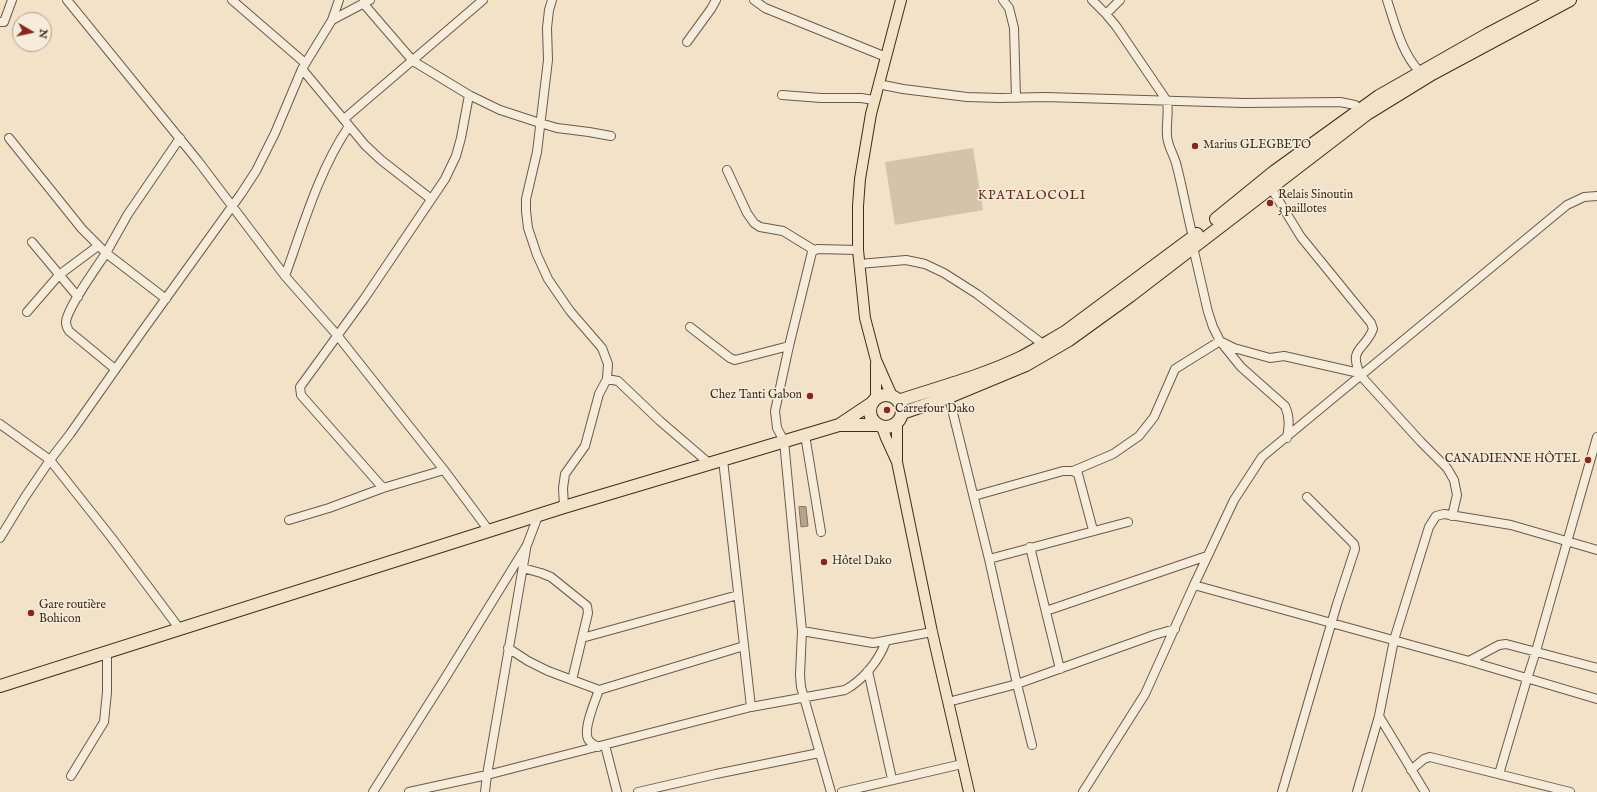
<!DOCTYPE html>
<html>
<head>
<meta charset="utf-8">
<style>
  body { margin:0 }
  #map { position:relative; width:1597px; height:792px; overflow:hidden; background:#f1e2c8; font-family:"IM FELL English",serif }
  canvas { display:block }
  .north { position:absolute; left:12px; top:12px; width:40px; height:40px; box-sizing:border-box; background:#f6ecdb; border:1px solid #ada08e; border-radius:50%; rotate:99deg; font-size:11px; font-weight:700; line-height:16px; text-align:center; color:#3f2d1b }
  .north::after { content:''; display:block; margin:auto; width:14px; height:18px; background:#8f2418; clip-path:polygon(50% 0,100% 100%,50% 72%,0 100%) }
</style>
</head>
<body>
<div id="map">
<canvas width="1597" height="792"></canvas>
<div class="north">N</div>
</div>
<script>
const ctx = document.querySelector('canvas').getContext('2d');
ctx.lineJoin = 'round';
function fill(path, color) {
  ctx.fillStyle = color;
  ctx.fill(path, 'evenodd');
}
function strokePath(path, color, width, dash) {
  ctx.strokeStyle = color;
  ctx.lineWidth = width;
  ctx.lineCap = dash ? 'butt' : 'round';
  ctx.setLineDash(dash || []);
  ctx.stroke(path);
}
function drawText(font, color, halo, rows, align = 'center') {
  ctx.font = font + ' "IM FELL English",serif';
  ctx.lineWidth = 3;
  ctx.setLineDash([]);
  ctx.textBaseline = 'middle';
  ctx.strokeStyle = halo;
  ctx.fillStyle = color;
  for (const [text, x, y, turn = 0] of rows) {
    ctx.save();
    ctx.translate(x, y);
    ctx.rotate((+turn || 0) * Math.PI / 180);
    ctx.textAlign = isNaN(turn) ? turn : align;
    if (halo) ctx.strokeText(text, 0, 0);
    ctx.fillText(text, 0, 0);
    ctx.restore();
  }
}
fill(new Path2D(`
  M 973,148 L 983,210 L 895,225 L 885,162 Z`), '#d3c3ab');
const water = new Path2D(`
  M 806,507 L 808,526 L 801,527 L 799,507 Z`);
fill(water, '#b4a48d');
strokePath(water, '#85745f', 1);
const minor = new Path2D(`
  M 67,0 L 198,161 L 285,276 L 337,335 L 444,470 L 490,532
  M 232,0 L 305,63
  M 552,0 L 549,10 L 547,28 L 548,60 L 537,152 L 526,199 L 526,211 L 528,228 L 537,255 L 548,279 L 570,311 L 602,348 L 608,364 L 607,379
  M 754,0 L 765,8 L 886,57
  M 1003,0 L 1009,8 L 1014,28 L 1016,98
  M 1092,0 L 1106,14 L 1116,26 L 1167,101 C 1169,113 1166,124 1167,135 C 1167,146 1175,156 1177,167 C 1183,190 1187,214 1193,237
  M 1387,0 C 1395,24 1402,54 1420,72
  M 363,3 L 413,61 L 469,95 L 500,110 L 540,123 L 557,128 L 589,132 L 611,136
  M 1106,14 L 1120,0
  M 332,20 L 370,0
  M 0,22 L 4,22 L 12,0
  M 687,42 L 711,9 L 716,0
  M 302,69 L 365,145 L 381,160 L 431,199
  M 878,84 L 903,89 L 967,97 L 1000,98 L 1045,97 L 1244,103 L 1340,102 L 1355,105 L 1364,111
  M 782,95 L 821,98 L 861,98 L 874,100
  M 344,119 L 483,0
  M 9,138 L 82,229 L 106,253 C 97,267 67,308 66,322 C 66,326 67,328 69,331 L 115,369
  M 727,170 L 747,213 L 754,223 L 760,227 L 783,231 L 814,250
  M 1271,188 L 1301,237 L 1371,323 L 1373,329 C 1365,351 1347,347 1361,376 L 1421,442 L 1447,468 L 1454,480 L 1457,495 L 1452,516
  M 1597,196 L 1584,197 L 1567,205 L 1262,457 L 1234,500 L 1194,585 L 1469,661 L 1597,699
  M 32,242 L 78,297
  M 1193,247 L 1208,312 L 1213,327 L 1220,341 L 1241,367 L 1285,406 C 1290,417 1289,426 1287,438
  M 859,264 L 906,260 L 925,264 L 944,273 L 977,294 L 1044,345
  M 285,276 C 303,226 319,170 349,126
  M 166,299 L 106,253 L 128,214 L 180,138
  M 27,312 L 59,275 L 98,246
  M 690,327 L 730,358 L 735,360 L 789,346
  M 949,397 L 989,559 L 1017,684 L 1032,745
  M 0,424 L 50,460 L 111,537 L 179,628
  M 805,435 L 821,532
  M 723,460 L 751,707
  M 1073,471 L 1113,454 L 1139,436 L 1154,417 L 1175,369 L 1220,341 L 1234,348 L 1270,358 L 1284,356 L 1359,373
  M 383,488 L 301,395 L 300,387 L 364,299 L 445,179 L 456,156 L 461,138 L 469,95
  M 974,496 L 1063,471 L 1073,471 L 1078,474 L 1093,530
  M 564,507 L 563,488 L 565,474 L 585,446 L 599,394 L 607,379 L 618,381 L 660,421 L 710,464
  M 289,520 L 329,508 L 383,488 L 444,470
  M 0,538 L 25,497 L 50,460 L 70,434 L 141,333 L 241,194 L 256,171 L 275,133 L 302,69 L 332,20 L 339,0
  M 1030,547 L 1060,669
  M 989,559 L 1128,522
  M 523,568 L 541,573 L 551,577 L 587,606 L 588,613 L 572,680
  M 1046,611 L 1207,556
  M 802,631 L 873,643 L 932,632
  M 582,638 L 738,595
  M 508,648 L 528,661 L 548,671 L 599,690 L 744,646
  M 1469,661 L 1499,645 L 1506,644 L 1597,668
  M 868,671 L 892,779
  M 948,702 L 1017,684 L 1154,635 L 1175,629
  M 1379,716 L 1425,792
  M 605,745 L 617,792
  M 598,747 C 595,745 590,743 588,739 C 583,729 595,701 599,690
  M 1411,770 L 1424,759 L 1430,757 L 1570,792
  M 1499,774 L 1527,679 L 1536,651 L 1597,437
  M 71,776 L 104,722 L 107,692 L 107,652
  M 373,792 L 447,675 L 527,545 L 538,516
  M 409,792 L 487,775 L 751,707 L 845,690 C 863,680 879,661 886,641
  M 485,792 L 487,775 L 526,549
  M 638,792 L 716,774 L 819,753
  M 831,792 L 801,687 L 800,675 L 802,631 L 784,441 L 777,428 L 775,411 L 789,346 L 812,252 L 817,249 L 858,250
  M 842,792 L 962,764
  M 1083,792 L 1145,694 L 1194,585
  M 1282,792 L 1337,604 L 1355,549 L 1354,544 L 1307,497
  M 1357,792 L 1379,716 L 1394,640 L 1429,527 L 1436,516 L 1444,514 L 1511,525 L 1597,550`);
const major = new Path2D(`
  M 876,364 L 876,398
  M 892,396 L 876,360 L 865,318 L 858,250 L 858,206 L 860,179 L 871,114 L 901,0
  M 897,422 L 897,460
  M 882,427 L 886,438 L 897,462 L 932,632 L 969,792`);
const highway = new Path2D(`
  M 1216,219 L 1275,171 L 1379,96 L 1488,34 L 1553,0
  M870 411a16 16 0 1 1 32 0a16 16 0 1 1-32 0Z
  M 898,401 C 940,387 983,376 1022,357 C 1037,349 1051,340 1065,332 L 1197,234
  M 902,413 L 949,397 L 1026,365 L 1069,340 L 1130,296 L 1367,114 L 1432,74 L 1570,0
  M 839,425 L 879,425
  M 0,686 L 564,507 L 839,425 L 872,403`);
strokePath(minor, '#6c5a46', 10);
strokePath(major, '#3f2d1b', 12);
strokePath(highway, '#3f2d1b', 14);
strokePath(minor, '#f6ecdb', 8);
strokePath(major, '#f1e2c8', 10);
strokePath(highway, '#f1e2c8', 12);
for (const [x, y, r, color] of [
  [1195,146,4,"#8f2418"],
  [1270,203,4,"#8f2418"],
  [810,396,4,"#8f2418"],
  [887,410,4,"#8f2418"],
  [1588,460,4,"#8f2418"],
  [824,562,4,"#8f2418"],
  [31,613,4,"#8f2418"]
]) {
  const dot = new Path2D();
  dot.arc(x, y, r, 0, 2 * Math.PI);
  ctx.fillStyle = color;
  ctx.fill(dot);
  strokePath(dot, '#f6ecdb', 1.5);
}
drawText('12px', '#3f2d1b', '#f6ecdb', [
  ["Marius GLEGBETO",1203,146],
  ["Relais Sinoutin",1278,196],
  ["3 paillotes",1278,210],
  ["Chez Tanti Gabon",802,396,"right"],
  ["Carrefour Dako",895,410],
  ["CANADIENNE HÔTEL",1580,460,"right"],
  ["Hôtel Dako",832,562],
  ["Gare routière",39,606],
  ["Bohicon",39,620]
], 'left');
ctx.letterSpacing = '1px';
drawText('13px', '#7a1f14', '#f6ecdb', [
  ["KPATALOCOLI",1032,196]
]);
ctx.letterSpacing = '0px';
</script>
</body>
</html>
